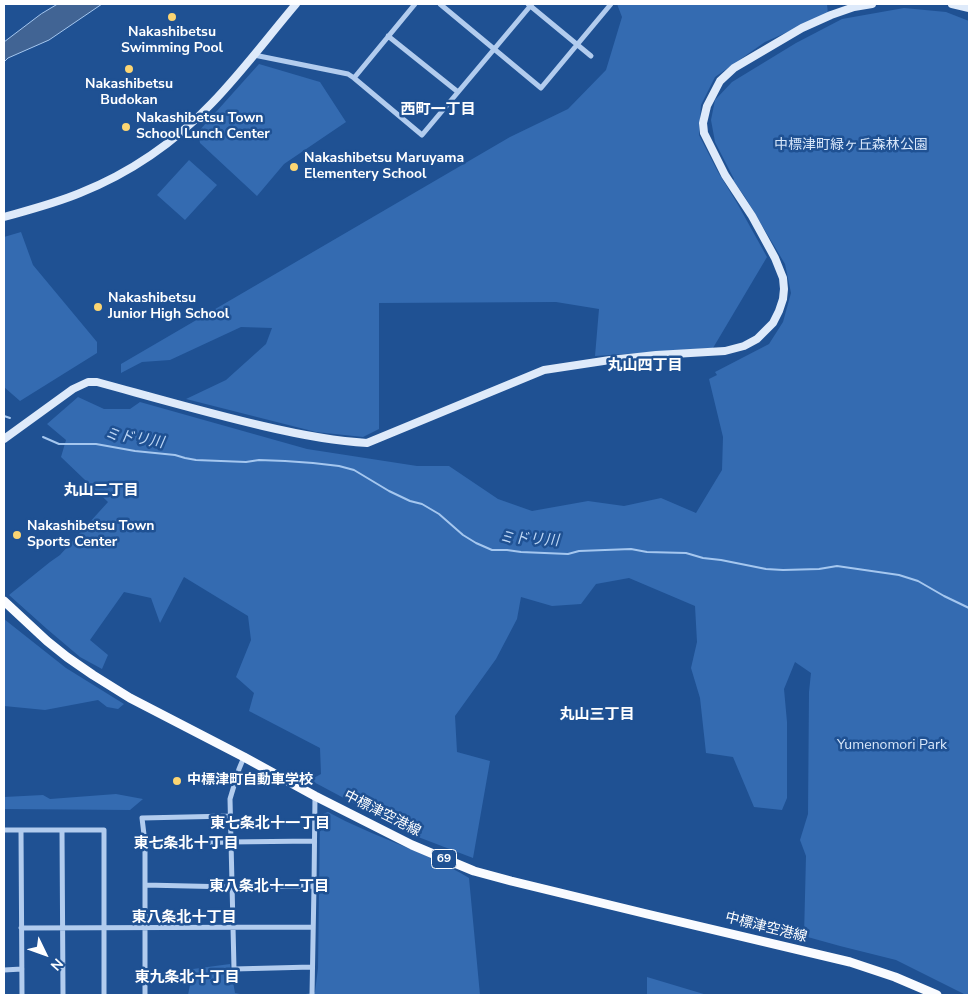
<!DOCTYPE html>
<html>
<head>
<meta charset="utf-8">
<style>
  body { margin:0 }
  #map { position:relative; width:973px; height:999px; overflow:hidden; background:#1f5193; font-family:"Nunito Sans",sans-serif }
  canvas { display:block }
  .frame { position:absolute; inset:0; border:5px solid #fff; pointer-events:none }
  .north { position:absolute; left:20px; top:929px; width:50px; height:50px; -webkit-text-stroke:4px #1f5193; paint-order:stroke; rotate:132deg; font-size:14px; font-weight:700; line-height:20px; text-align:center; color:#fff }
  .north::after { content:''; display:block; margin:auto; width:18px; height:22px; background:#fff; clip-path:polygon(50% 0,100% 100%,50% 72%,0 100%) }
</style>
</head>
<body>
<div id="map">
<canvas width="973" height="999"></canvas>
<div class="frame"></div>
<div class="north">N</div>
</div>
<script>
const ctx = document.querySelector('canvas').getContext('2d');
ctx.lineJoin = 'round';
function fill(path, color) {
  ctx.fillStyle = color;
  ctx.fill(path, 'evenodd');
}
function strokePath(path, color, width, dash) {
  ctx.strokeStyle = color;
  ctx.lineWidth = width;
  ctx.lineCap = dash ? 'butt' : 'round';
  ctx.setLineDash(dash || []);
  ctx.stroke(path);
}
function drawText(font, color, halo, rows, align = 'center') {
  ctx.font = font + ' "Nunito Sans","Noto Sans JP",sans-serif';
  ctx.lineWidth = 5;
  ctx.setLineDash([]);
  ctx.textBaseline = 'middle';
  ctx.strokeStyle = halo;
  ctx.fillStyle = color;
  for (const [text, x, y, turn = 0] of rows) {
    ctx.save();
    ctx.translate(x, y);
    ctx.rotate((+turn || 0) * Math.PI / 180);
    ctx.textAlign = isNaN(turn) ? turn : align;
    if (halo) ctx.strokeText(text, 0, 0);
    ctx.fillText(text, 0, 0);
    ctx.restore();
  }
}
fill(new Path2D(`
  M 617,4 L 827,4 L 828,14 L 765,42 L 715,77 L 701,105 L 699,135 L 718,172 L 737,203 L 767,257 L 713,348 L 595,356 L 599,309 L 556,302 L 379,303 L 379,429 L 363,437 L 316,432 L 186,399 L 226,380 L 266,344 L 272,328 L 241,327 L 170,360 L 142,362 L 121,373 L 121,364 L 510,137 L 568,109 L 606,70 L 622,17 Z
  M 904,8 L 946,12 L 969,21 L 969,995 L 966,995 L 896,960 L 840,946 L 804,936 L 806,856 L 800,840 L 808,814 L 809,692 L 811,673 L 795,662 L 784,689 L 787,722 L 787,798 L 782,810 L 754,807 L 733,757 L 706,753 L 700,698 L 691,668 L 697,642 L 695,606 L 629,578 L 596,584 L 581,604 L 552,606 L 521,597 L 517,619 L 496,659 L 455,716 L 457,752 L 490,761 L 473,858 L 413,835 L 310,780 L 321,774 L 320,748 L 249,711 L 254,693 L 236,677 L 251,640 L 248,616 L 184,577 L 160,623 L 151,598 L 124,592 L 90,640 L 108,655 L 102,669 L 80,657 L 47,629 L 9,595 L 50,562 L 60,555 L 108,502 L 61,457 L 66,440 L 47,424 L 78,397 L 104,409 L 130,409 L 140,402 L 307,449 L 417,466 L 449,466 L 498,499 L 532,511 L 588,501 L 624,506 L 661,498 L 696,513 L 722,470 L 723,437 L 709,379 L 717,375 L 715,372 L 769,344 L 783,322 L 791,293 L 785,264 L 745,197 L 733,180 L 734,179 L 715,142 L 711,120 L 715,100 L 732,82 L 796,43 L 842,19 Z
  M 259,64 L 320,82 L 346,122 L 284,164 L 257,196 L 200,143 L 198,132 Z
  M 189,160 L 217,185 L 185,220 L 157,195 Z
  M 21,232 L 33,265 L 97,342 L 97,353 L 20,401 L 4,387 L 4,237 Z
  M 4,619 L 66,668 L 124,704 L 118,709 L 107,707 L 98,700 L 45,710 L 4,706 Z
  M 116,794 L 143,799 L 130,810 L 4,809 L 4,797 L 43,795 L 50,799 Z
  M 328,812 C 373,837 425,851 469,878 L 480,995 L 301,995 L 315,992 L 318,968 L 320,815 Z
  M 230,964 L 235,993 L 245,995 L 188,995 L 193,969 Z
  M 647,977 L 707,995 L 647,995 Z`), '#346bb1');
const water = new Path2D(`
  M 58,4 L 102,4 L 49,40 L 8,58 L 4,62 L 4,42 L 41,14 Z`);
fill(water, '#416494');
strokePath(water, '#a5c7ef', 1);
strokePath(new Path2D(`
  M 4,416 L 10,418
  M 43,437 L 59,444 L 96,444 L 135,451 L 175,455 L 185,458 L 196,460 L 246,462 L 259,460 L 285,461 L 313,463 L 339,466 L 354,470 L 389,491 L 410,501 L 422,504 L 439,514 L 463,535 L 476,543 L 492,550 L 507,550 L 521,552 L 568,554 L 579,551 L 631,549 L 647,552 L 686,553 L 703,558 L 721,560 L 766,569 L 783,570 L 819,569 L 837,566 L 899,575 L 918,581 L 944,596 L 969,608`), '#a5c7ef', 2);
strokePath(new Path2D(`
  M 440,4 L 541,88 L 611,4
  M 528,4 L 591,56
  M 388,36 L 458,92
  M 254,55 L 348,74 L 354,78 L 422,135 L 532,4
  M 354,78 L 415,4
  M 244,757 L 239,769 L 230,799 L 234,969 L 312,967
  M 4,830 L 104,830 L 104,995
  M 21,830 L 22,995
  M 62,830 L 63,995
  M 145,843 L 142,818 L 230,816
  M 145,885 L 232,887 L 314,886
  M 21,928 L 313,927
  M 4,970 L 22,969
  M 145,995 L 145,843 L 314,841
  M 312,995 L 314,886 L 315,796`), '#b2ccee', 5);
strokePath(new Path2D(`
  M 952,4 L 969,8
  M 4,217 C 29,210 56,203 80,193 C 130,173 175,142 212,103 C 242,72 268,37 296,4
  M 4,439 L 73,389 L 88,382 L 97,382 C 152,397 207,413 263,426 C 297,434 332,441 367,443 L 544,370 L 610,360 L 656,355 L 725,351 L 744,346 L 757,339 L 773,323 L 779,311 L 783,299 L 784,289 L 783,278 L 775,258 L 752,216 L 725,175 L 704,133 L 703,123 L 707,106 L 720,81 L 734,68 L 802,28 L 831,15 L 854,7 L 872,4`), '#deeafa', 8);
strokePath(new Path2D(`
  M 4,601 L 47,641 L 67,657 L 93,675 L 130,698 L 244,757 L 315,796 L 412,845 L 438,856 L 474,871 L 511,881 L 647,914 L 850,962 L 895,977 L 937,995`), '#f9fbff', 9);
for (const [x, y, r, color] of [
  [172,17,5,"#fcd572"],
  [129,69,5,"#fcd572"],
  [126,127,5,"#fcd572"],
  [294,167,5,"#fcd572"],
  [98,307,5,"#fcd572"],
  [17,535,5,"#fcd572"],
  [177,781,5,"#fcd572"]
]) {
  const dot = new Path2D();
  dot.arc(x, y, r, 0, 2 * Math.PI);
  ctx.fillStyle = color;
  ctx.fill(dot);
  strokePath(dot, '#1f5193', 2);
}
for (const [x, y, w] of [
  [444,859,25]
]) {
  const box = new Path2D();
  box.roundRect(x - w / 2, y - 9.5, w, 19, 4);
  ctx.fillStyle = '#1f5193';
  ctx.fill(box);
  strokePath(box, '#fff', 1);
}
drawText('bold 12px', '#fff', null, [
  ["69",444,859]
]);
drawText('bold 14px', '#fff', '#1f5193', [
  ["Nakashibetsu",172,33,"center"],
  ["Swimming Pool",172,49,"center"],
  ["Nakashibetsu",129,85,"center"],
  ["Budokan",129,101,"center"],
  ["Nakashibetsu Town",136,119],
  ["School Lunch Center",136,135],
  ["Nakashibetsu Maruyama",304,159],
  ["Elementery School",304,175],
  ["Nakashibetsu",108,299],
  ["Junior High School",108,315],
  ["Nakashibetsu Town",27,527],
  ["Sports Center",27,543],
  ["中標津町自動車学校",187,781]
], 'left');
drawText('14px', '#d8e7fa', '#1f5193', [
  ["中標津町緑ヶ丘森林公園",851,146],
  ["Yumenomori Park",892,746]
]);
drawText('14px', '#fff', '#1f5193', [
  ["中標津空港線",382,814,27],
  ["中標津空港線",766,928,14]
]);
drawText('bold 15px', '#fff', '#1f5193', [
  ["西町一丁目",438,110],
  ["丸山四丁目",645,366],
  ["丸山二丁目",101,491],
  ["丸山三丁目",597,715],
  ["東七条北十一丁目",270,824],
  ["東七条北十丁目",186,844],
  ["東八条北十一丁目",269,887],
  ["東八条北十丁目",184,918],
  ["東九条北十丁目",187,978]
]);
drawText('italic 15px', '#bed7f5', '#1f5193', [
  ["ミドリ川",134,439,9],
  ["ミドリ川",529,540,3]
]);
</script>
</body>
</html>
